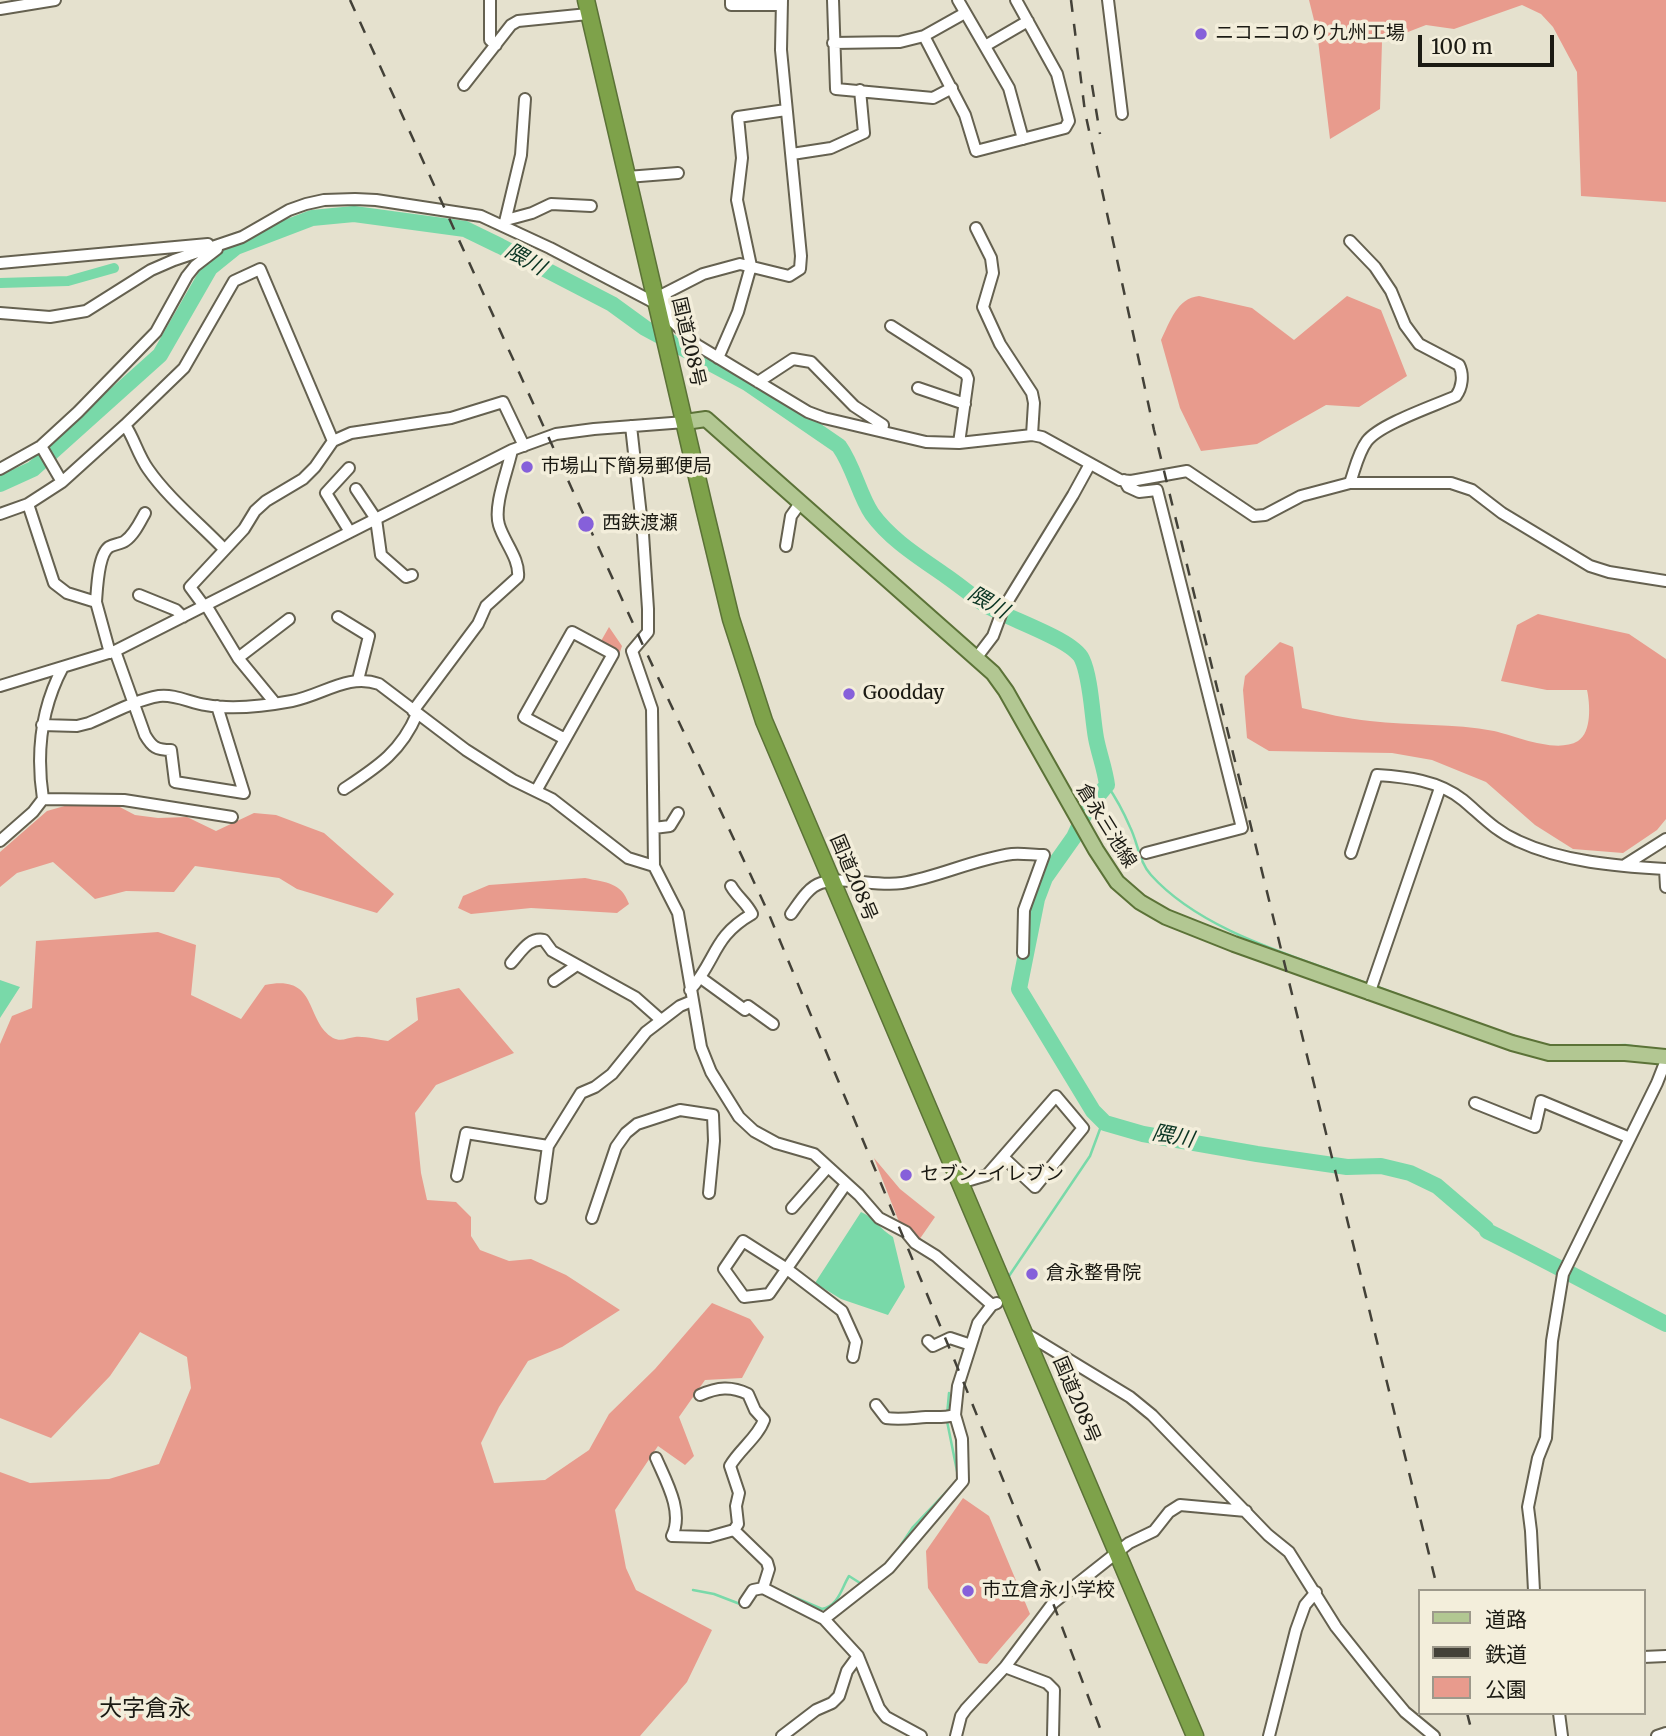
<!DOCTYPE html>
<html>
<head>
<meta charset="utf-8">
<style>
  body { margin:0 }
  #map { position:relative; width:1666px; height:1736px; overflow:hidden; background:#e5e1ce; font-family:Merriweather,"Noto Sans JP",serif }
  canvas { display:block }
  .legend { position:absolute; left:1418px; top:1589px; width:228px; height:126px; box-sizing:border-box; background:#f3eedb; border:2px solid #9d998b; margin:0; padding:9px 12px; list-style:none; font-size:21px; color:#1b1a13 }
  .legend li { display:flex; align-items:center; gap:14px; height:35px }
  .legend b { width:35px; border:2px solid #9d998b }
  .scale { position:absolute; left:1418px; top:35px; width:136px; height:32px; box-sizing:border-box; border:4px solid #1b1a13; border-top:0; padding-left:9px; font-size:21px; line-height:24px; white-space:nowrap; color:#1b1a13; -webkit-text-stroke:5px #f3eedb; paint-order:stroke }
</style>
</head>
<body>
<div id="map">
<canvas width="1666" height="1736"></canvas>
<ul class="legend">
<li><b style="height:9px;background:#b2c792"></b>道路</li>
<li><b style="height:9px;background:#434138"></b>鉄道</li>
<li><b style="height:19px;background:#e89b8d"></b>公園</li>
</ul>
<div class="scale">100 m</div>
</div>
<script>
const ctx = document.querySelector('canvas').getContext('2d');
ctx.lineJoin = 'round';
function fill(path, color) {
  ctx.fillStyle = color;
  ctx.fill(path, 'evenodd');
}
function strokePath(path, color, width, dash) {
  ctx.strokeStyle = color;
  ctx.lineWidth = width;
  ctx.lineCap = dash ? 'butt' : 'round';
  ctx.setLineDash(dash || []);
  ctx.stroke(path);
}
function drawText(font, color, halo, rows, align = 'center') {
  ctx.font = font + ' Merriweather,"Noto Sans JP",serif';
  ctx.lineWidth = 7;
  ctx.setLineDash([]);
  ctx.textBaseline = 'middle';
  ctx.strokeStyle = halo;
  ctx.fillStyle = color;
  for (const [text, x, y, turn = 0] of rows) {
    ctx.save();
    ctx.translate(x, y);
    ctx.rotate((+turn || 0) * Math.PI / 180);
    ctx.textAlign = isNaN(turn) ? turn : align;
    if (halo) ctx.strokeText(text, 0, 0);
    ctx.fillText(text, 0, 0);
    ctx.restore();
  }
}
fill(new Path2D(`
  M 1309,0 L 1666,0 L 1666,202 L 1581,196 L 1577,72 L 1553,27 L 1541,14 L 1522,5 L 1454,29 L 1426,25 L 1382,42 L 1380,109 L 1330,139 L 1317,32 Z
  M 1199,296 L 1252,308 L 1294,340 L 1347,296 L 1381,310 L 1407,376 L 1359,407 L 1326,405 L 1257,444 L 1201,451 L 1180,408 L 1161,340 C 1170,322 1177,298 1199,296 Z
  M 1538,614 L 1629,634 L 1666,659 L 1666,819 L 1657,830 L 1623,853 L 1573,849 L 1535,825 L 1486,782 L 1432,760 L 1392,753 L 1269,751 L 1247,738 L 1243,690 L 1245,676 L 1280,642 L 1293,647 L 1302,708 C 1324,713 1347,719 1370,721 C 1411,726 1454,723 1494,731 C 1516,736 1556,754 1578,741 C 1592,732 1590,704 1587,690 L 1547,690 L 1501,681 L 1517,625 Z
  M 609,627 L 622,646 L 620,652 L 601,641 Z
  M 75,803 L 114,804 L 135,815 L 158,818 L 187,817 L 216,831 L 254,813 L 276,815 L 324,833 L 394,894 L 377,913 L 297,889 L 279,878 L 195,866 L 174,892 L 126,891 L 95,899 L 53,862 L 17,873 L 0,887 L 0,852 L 47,811 Z
  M 585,878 C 607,883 621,882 629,904 L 617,913 L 531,908 L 471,914 L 458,908 L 463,896 L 489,885 Z
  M 158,932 L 196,945 L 191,995 L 241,1019 L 265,985 C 319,974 304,1020 333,1038 C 341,1042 347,1038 355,1037 C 365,1036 378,1040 388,1041 L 418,1020 L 416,998 L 459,988 L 514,1053 L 436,1085 L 415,1113 L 421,1173 L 427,1200 L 456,1202 L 471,1217 L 471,1236 L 480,1250 L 509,1261 L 531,1259 L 566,1275 L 620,1310 L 562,1347 L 528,1361 L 499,1407 L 481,1443 L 494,1483 L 545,1480 L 589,1450 L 609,1414 L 655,1369 L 712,1303 L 750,1319 L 764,1337 L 742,1378 L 705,1380 L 679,1417 L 694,1456 L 685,1465 L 658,1446 L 615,1510 L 626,1568 L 636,1590 L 712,1630 L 687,1682 L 640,1736 L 0,1736 L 0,1472 L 30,1483 L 109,1479 L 159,1464 L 191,1388 L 187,1357 L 140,1332 L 110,1376 L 51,1438 L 0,1418 L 0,1044 L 12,1016 L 32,1008 L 36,941 Z
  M 874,1158 L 900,1189 L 935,1217 L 919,1240 L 906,1225 L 899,1222 Z
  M 963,1498 L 989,1516 L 1030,1614 L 987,1664 L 979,1663 L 928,1588 L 926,1551 Z`), '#e89b8d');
fill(new Path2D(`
  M 0,980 L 20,987 L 0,1018 Z
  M 861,1212 C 872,1216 881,1230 893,1237 L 905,1287 L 888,1315 L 841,1299 L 815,1283 Z`), '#79d9a9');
strokePath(new Path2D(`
  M 1107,785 C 1116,798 1124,813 1130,827 C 1138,843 1139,862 1151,875 C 1203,933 1299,957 1369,984
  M 1375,986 L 1412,1000
  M 1547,1045 L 1562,1046
  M 1600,1046 L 1625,1045 L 1645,1048
  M 1009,1276 L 1090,1156 L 1103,1121
  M 947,1415 L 949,1393
  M 947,1421 L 958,1476
  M 899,1548 L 913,1527 L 949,1489
  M 766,1585 L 822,1609 C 839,1605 841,1589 849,1576 L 860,1583
  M 693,1590 L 714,1594 L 740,1604 L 742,1601`), '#79d9a9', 2.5);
strokePath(new Path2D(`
  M 0,283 L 68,281 L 114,268`), '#79d9a9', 10);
strokePath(new Path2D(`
  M 0,484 L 33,469 L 160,355 L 210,268 L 236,247 L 312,218 L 354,214 L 465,229 L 500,246 L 612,304 L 645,328 L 747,383 L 839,446 C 854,467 859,495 872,514 C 891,540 919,557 946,576 C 959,585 971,595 984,604 C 1005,618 1073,639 1082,659 C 1091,678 1092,716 1096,738 C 1099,754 1105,769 1107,785 L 1087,809 L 1074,837 L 1045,878 L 1037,899 L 1019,989 L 1093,1111 L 1105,1123 L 1143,1134 L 1257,1154 L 1347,1167 L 1381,1166 L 1410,1173 L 1437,1186 L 1486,1228 L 1487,1231 C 1548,1261 1606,1293 1666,1324`), '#79d9a9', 16);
const minor = new Path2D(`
  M 490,0 L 490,40 L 496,45
  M 731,0 L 731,5 L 782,5
  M 833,0 L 836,89 L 933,98 L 952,88
  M 958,0 L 1009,88 L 1023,139
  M 1108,0 L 1122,114
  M 0,9 L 55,0
  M 924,36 L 965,115 L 976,151 L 1065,128 L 1069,121 L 1057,74 L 1016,0
  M 833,43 L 900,42 L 924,36 L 965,13
  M 985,46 L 1028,21
  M 464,85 L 511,25 L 518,21 L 588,14
  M 792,154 L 831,148 L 864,133 L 860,90
  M 627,177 L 678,173
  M 506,220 L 532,213 L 551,204 L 591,206
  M 504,226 L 521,155 L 525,99
  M 976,228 L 991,258 L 993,273 L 983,307 L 1000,344 L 1032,393 L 1034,403 L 1032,435
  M 0,263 L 208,244
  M 665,295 L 673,322 L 697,345 L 808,412 L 824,418 L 926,442 L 959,443 L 1032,435 L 1042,437 L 1120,480 L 1131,481 L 1187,471 L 1254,516 L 1265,515 L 1301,496 L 1350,483 L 1451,483 L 1472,490 L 1502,513 L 1590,566 L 1609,572 L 1666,581
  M 660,296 L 703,274 L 740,264 L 789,276 L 800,269 L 801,256 L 781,50 L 782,0
  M 0,313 L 50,317 L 86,311 L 151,270 L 174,260 L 242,237 L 289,210 L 306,204 L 324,200 L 355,199 L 376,200 L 481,216 L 550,248 L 657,304
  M 891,326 L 966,374 L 968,379 L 959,443
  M 718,358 L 738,312 L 751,266 L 737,200 L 742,158 L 738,117 L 786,110
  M 758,382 L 793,359 L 811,362 L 854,406 L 883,425 L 882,430
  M 918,388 L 965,404
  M 125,425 C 134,438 138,455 148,469 C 168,498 199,523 224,549
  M 631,426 L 643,534 L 648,609 L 648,632 L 632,651 L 652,709 L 654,866 L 678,913 L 701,1047 L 711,1072 L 739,1117 L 754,1131 L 776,1143 L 814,1154 L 859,1195 L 879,1218 L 906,1232 L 915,1243 L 936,1256 L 992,1305
  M 41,446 L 62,482
  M 349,468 L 326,493 L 350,532
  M 0,469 L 41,446 L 78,412 L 156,332 L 187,276 L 195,266 L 217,249
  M 1124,480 L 1128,487 L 1139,492 L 1157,490 L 1242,828 L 1146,853
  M 1350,483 C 1355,469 1358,453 1367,441 C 1380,424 1434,406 1456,396 C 1462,388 1464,375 1459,365 L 1419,344 L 1405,325 L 1391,291 L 1375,267 L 1350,241
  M 356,489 L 376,519 L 381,555 L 406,577 L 412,575
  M 28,504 L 54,583 L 67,593 L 96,602 L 110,653
  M 0,514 L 28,504 L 62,482 L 125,425 L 184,368 L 234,281 L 260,269 L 333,441
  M 786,546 L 791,516 L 801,502
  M 139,595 L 176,610 L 183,617
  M 96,602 C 97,589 98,555 109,547 C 114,544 121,544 125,541 C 134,535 140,522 145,513
  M 206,605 L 238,658 L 275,703
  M 204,606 L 190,587 L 244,529 L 255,511 L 266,501 L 303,479 L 315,467 L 333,441 L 351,433 L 451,418 L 503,402 L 524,446
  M 338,617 L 369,636 L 358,680
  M 115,651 L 145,735 C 152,747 156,750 171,750 L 175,782 L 244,793 L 217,706
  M 977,657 L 993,636 L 1003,609 L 1073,495 L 1090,464
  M 238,658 L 289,619
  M 0,686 L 115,651 L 512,450 L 556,434 L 594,429 L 685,422
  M 413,711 L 478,624 L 486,606 L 518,577 C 520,559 504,542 499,525 C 493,506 508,470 512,450
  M 42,725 L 77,726 L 89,723 C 111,714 135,700 159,696 C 175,694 191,703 206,705 C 233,710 265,706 292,701 C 323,695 348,673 379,684 L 466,750 L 513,780 L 552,799 L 628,858 L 654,866
  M 344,789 C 377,767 401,752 417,714
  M 536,791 L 613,654 L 572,632 L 524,717 L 565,739
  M 43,799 L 124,800 L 232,817
  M 654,828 L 670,826 L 678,813
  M 0,841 L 33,812 L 43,799 C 36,753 41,708 63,667
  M 1351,853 L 1377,775 C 1406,777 1438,780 1463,800 C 1481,815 1495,831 1518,841 C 1563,862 1616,866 1665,869 L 1666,887
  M 1625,865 L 1666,839
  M 791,914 C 799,903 808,887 821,883 C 847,876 875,887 902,883 C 939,877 974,859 1012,854 C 1022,853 1034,855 1044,855 L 1024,910 L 1023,953
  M 511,963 C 521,952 529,937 544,940 L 552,951 L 635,997 L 661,1020
  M 701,978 L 745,1010 L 748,1006 L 773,1024
  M 554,981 L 577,965
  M 690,990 C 717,960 712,937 752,914 C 746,902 738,898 731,886
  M 1369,994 L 1440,788
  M 1475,1103 L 1535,1127 L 1541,1101 L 1630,1138
  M 457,1176 L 466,1133 L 548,1146
  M 960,1183 L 987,1175 L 1056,1096 L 1083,1128 L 1035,1187 L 1003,1157
  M 846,1184 L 769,1294 L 744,1297 L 724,1269 L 743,1241 L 787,1269 L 842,1311 L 856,1342 L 853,1357
  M 541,1198 L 548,1146 L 581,1093 L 595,1087 L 612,1074 L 646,1032 L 680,1006 L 692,1001
  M 792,1208 L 828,1167
  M 592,1218 L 616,1147 L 626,1133 L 637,1124 L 680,1110 L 713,1115 L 714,1141 L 709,1193
  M 1025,1333 L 1130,1397 L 1152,1415 L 1268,1535 L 1289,1552 L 1336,1627 L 1379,1681 L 1405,1712 L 1434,1736
  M 928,1341 L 933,1346 L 950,1338 L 971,1345
  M 876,1405 L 886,1418 C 900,1420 912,1418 926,1417 C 937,1417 944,1418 955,1415
  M 656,1458 C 666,1481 684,1512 672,1536 L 709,1537 L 734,1530 L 738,1524 L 736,1506 L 739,1493 L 730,1466 C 739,1450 758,1437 764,1420 L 755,1410 L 748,1394 C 731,1386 718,1387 700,1395
  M 734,1530 L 767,1562 L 769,1569 L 763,1588
  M 1534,1591 L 1531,1531 L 1528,1507 L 1538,1458 L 1546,1438 L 1552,1341 L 1563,1274 L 1657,1083 L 1666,1060
  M 745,1602 L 753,1590 L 763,1588 L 824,1619 L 858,1656 L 879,1708 L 886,1717 L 921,1736
  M 824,1619 L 889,1568 L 963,1481 L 962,1439 L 955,1415 L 958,1386 L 978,1323 L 992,1305 L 997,1303
  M 1643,1657 L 1666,1656
  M 1005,1667 L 1047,1683 L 1054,1690 L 1053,1736
  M 1559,1713 L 1562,1736
  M 782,1736 L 816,1710 L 832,1703 L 839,1696 L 847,1671 L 858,1656
  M 956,1736 L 961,1716 L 966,1709 L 1005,1667 L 1053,1603 L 1129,1543 L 1154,1531 L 1169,1512 L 1180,1505 L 1246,1511
  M 1269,1736 L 1296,1630 L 1305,1605 L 1316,1592
  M 1657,1736 L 1666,1733`);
const major = new Path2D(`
  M 685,422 L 706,419 L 993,673 L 1006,691 L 1096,850 L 1117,882 L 1140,902 L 1166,917 L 1234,944 L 1512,1043 L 1549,1053 L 1625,1053 L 1666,1057`);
const highway = new Path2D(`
  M 586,0 L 704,507 L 731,619 L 764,721 L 1195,1736`);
strokePath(minor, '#656150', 14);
strokePath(major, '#5b7237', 18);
strokePath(highway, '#5b7237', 19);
strokePath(minor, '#fff', 10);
strokePath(major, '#b2c792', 14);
strokePath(highway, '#7ea24a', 16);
strokePath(new Path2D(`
  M 350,0 L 641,641 L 768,912 L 961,1376 L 1053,1603 L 1103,1736
  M 1071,0 L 1085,112 L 1154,430 L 1438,1591
  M 1092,85 L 1100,134
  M 1467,1713 L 1473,1736`), '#434138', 2.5, [12, 12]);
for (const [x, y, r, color] of [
  [1201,34,7,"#8660da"],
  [527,467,7,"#8660da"],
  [586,524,9,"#8660da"],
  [849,694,7,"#8660da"],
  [906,1175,7,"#8660da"],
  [1032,1274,7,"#8660da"],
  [968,1591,7,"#8660da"]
]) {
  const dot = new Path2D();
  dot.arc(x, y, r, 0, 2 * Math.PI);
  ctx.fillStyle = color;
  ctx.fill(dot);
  strokePath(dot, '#f3eedb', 2.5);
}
drawText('19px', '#1b1a13', '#f3eedb', [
  ["ニコニコのり九州工場",1215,34],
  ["市場山下簡易郵便局",541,467],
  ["西鉄渡瀬",602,524],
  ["Goodday",863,694],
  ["セブン-イレブン",920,1175],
  ["倉永整骨院",1046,1274],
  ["市立倉永小学校",982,1591]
], 'left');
drawText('19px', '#1b1a13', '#f3eedb', [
  ["国道208号",688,342,77],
  ["倉永三池線",1106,826,58],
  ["国道208号",853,878,67],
  ["国道208号",1076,1400,67]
]);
drawText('italic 21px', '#093422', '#f3eedb', [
  ["隈川",525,260,29],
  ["隈川",988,603,30],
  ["隈川",1173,1137,11]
]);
drawText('23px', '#1b1a13', '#f3eedb', [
  ["大字倉永",145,1709]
]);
</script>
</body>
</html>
